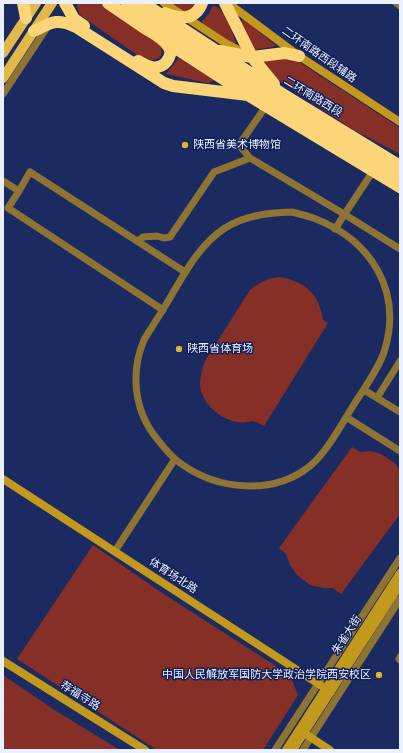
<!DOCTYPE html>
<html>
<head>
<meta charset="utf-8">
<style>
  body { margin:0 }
  #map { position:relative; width:403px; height:753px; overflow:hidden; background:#1b2b62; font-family:Helvetica,sans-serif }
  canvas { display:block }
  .frame { position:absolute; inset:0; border:4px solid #eaf0fe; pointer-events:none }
</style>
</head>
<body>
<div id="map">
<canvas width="403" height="753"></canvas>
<div class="frame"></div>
</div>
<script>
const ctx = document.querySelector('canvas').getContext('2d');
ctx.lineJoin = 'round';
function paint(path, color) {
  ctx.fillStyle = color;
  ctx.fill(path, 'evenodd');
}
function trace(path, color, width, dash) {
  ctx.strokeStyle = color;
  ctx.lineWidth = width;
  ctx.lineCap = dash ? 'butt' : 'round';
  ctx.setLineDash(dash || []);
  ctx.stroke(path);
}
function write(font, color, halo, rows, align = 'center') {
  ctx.font = font + ' Helvetica,"Noto Sans SC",sans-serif';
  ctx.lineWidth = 3;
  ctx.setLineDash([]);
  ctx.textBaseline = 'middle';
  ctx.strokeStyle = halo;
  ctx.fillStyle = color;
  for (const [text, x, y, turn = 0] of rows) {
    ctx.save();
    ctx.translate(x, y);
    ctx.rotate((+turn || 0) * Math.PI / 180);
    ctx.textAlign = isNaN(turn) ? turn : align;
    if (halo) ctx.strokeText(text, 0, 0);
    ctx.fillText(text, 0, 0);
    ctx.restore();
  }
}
paint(new Path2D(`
  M76,3h23l61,41c6,16 -5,17 -17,15l-63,-44z
  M169,3h27l-8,9h-6z
  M213,5c14,5 18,25 23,38l-3,1 -30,-19 -1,-4 7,-7z
  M243,18l33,28 -23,4 -13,-27z
  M179,58l36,22 -7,3 -42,-9z
  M293,58l107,70v26l-48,-25 -75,-50 -18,-20z
  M280,277c25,5 39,16 43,43l5,3 -64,103c-15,-9 -13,-2 -27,-4 -17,-3 -35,-18 -37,-37 0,-8 2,-16 5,-24l45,-71c10,-8 17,-12 30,-13z
  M352,447l8,5 10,-1 11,3 14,9 5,8v43l-59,80 -8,-6h-10l-13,-3 -13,-10 -7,-10 -4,-11 -7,-6z
  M93,545l69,48 128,82 8,20 -35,55h-106l-140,-91z
  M3,675l53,36 64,39h-117z`), '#862f27');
trace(new Path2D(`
  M396,3l4,3
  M3,94l45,-68
  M250,158l-11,-13 27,-39
  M3,181l16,10 -11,17 155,102
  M19,191l11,-19 155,100
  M292,212c8,2 16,4 24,7 55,22 86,71 69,130 -5,18 -22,41 -32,57 -12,19 -26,46 -43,60 -37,30 -93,24 -130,-3 -8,-6 -16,-15 -22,-23 -24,-28 -28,-67 -14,-100 3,-6 8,-12 11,-18 7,-10 13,-21 19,-31 14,-24 28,-48 51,-63 21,-13 43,-15 67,-16z
  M335,229l38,-58
  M138,241l5,-4 14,-1 7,2 6,-1 44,-65 36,-14 94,56 56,35
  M364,390l36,22
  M377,398l23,-37
  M346,417l54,34
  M115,551l60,-92
  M400,657l-1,2 1,1
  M275,750l125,-192
  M303,750l97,-151`), '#8d7432', 7);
trace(new Path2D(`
  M164,3l63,41 16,8
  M228,3l71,53 101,66
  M3,479l328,213
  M3,661l142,89
  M301,731l29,19
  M286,750l114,-177
  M293,750l107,-165`), '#c2991d', 8);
trace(new Path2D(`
  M3,53l33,-50
  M3,78l49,-75`), '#e2b848', 10);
trace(new Path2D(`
  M23,3l3,15
  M65,3l9,16 10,7
  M108,3c13,9 25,17 38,26 8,5 17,9 22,17 6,7 -1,19 -10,21 -6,2 -15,-3 -20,-6
  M127,3c89,60 180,118 273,173
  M143,3l138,90 119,73
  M225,3l27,54 22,27
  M165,13c15,6 30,8 37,-10
  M34,31c18,-9 23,-13 42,-4l88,56 9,3 75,9
  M166,42l79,51
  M220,51l32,6 33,-4 14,3
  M244,90l4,5 152,92`), '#fbd578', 12);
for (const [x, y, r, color] of [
  [185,145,4,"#ddb133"],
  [179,349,4,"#ddb133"],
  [379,675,4,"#ddb133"]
]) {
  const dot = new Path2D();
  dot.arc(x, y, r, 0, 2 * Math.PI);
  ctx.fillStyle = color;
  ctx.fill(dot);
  trace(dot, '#122057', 1.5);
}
write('11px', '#eaf0fe', '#122057', [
  ["二环南路西段辅路",319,55,35],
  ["二环南路西段",313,97,31],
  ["体育场北路",173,576,33],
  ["朱雀大街",347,635,-57],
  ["荐福寺路",80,696,32]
]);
write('11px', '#eaf0fe', '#122057', [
  ["陕西省美术博物馆",193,145],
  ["陕西省体育场",187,349],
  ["中国人民解放军国防大学政治学院西安校区",371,675,"right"]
], 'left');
</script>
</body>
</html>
